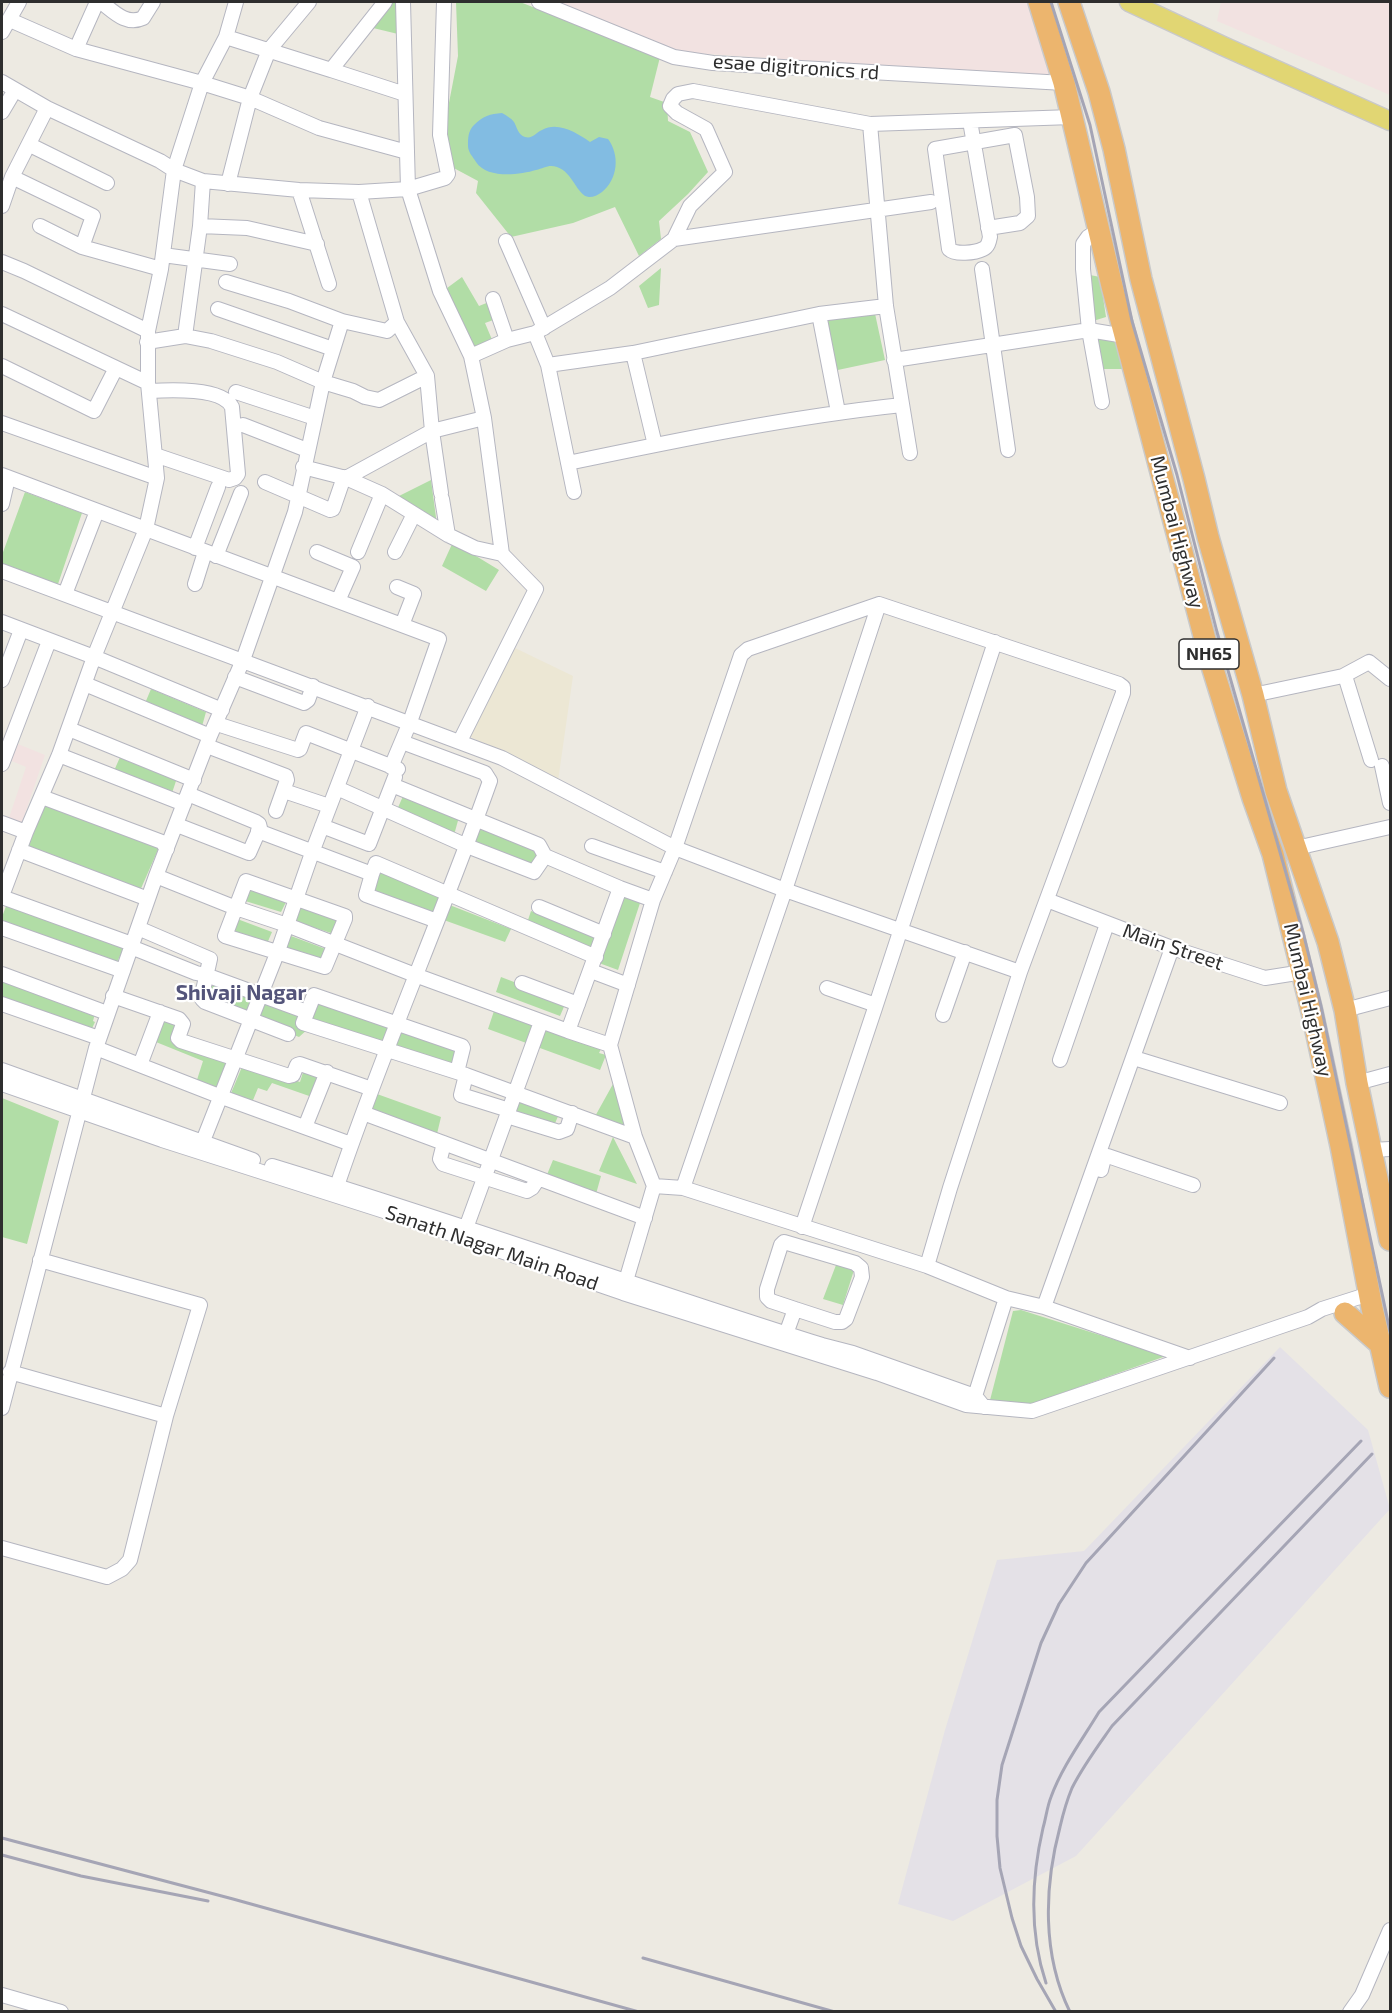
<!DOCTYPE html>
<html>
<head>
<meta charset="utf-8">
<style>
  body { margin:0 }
  #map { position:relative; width:1392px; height:2013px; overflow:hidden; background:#edeae2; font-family:"Exo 2",sans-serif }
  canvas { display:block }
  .frame { position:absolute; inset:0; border:3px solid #2e2e2e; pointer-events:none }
</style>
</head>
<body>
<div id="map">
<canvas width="1392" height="2013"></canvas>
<div class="frame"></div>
</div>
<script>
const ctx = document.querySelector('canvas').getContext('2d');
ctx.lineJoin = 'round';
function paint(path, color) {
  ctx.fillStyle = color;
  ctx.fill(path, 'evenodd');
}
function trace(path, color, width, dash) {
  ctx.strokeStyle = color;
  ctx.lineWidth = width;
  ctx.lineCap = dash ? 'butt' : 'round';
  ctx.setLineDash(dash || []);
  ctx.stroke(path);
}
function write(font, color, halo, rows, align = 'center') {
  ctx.font = font + ' "Exo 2",sans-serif';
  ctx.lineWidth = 4.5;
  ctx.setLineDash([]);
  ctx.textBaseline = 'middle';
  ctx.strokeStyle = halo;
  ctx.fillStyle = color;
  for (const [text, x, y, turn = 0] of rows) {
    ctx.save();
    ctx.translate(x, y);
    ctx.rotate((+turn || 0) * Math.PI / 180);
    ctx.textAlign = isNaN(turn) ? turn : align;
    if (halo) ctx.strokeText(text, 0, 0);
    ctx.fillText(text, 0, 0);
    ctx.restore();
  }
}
paint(new Path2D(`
  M1280,1347l88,83 22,79 -314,347 -123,65 -55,-17 47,-174 52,-170 87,-9z`), '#e4e1e7');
paint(new Path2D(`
  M513,647l60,29 -15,105 -89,-45z`), '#ece7d4');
paint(new Path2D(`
  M558,2h475l20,75 -376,-25z
  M1221,2h169v93l-173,-74z
  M13,742l32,13 -24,70 -12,-7 17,-51 -19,-8z`), '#f2e2e1');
paint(new Path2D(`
  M389,2h8l1,32 -29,-7z
  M456,2h64l140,55 -10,40 17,6 1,18 22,11 18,40 -20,22 -29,27 2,18 -22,17 -24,-49 -42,16 -62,14 -35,-44 2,-12 -28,-15 -7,-32 15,-78z
  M661,268l-2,37 -11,3 -9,-22z
  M1085,274l15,3 6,40 -13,4z
  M462,277l17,29 10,-4 7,17 -11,4 8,19 -18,9 -32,-60z
  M874,309l11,51 -52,11 -9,-51z
  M1096,336l26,3 5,30h-26z
  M431,480l6,45 -40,-28z
  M25,492l57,21 -24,71 -56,-18v-11z
  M453,542l46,28 -13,21 -44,-25z
  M151,689l55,23 -5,18 -58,-22z
  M121,755l56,23 -6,18 -58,-23z
  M404,794l55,23 -5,18 -58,-23z
  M44,800l117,43 -22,50 -117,-43z
  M479,827l59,23 -6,17 -60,-22z
  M380,869l64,27 -10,22 -62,-25z
  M248,883l40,15 -7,14 -39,-12z
  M620,892l21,8 -23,70 -19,-7z
  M9,898l115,50 -9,18 -113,-39v-10z
  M447,904l64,25 -6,13 -64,-23z
  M301,905l39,14 -6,15 -40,-13z
  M531,911l65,25 -6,14 -64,-24z
  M232,917l40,15 -6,14 -40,-12z
  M291,936l40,15 -6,14 -41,-12z
  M2,975l94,35 -3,11 2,1 -9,19 -84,-31z
  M208,977l51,19 -8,21 -46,-17z
  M501,977l65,25 -6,14 -64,-24z
  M262,997l43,16 4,15 -10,9 -45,-18z
  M317,998l76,27 -9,23 -79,-26z
  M494,1011l107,38 -2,4 7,2 -6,15 -112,-41z
  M171,1018l8,14 52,19 -14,39 -21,-7 7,-22 -52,-21 6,-17z
  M402,1028l60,19 -7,23 -62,-23z
  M244,1062l56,20 5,-16 15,2 -8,29 -40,-14 -5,8 -9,-3 -7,17 -22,-7z
  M613,1084l13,46 -33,-10z
  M377,1094l64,23 -5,21 -67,-22z
  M2,1098l57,23 -32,123 -25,-7z
  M519,1099l40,15 -6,14 -40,-12z
  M613,1137l24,47 -38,-13z
  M553,1160l48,16 -5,18 -50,-17z
  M836,1265l18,5 -11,35 -20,-6z
  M1021,1310l145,46 -132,47 -45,1 24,-93z`), '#b1dda6');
paint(new Path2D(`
  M502,113c5,3 9,5 12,9 3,5 4,13 11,15 8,2 10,-4 17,-7 16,-9 35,3 48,12l9,-5 9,2c12,16 10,40 -6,53 -4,3 -8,5 -13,5 -12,-1 -16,-25 -32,-30 -8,-3 -13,1 -21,3 -17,5 -49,9 -60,-8 -3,-5 -8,-10 -8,-16 0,-8 0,-15 6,-21 9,-9 16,-11 28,-12z`), '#82bce2');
const minor = new Path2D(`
  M97,2l-21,47 126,34 48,15 69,30 88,24
  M101,2c12,9 25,24 42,16l10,-16
  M403,2l5,187 32,102 31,65 13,62 18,136
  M539,2l135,55 39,6 351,20
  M10,20l66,29
  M2,32l17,-30
  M226,37l105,33 54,-68
  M331,70l74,24
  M2,82l45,26 113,53 14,9 29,11 96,9 60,2 49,-3 37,-11 3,-4 -8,-39 4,-133
  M2,112l13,-22
  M970,121l20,116c-1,5 -2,10 -7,12 -8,4 -28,6 -34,0l-14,-100 80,-14 12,62 1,19 -8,7 -32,5
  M870,124l16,182 24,147
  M30,145l77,38
  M12,177l81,39 -11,31
  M228,184l22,-86 19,-48 40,-48
  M299,190l30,94
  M359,192l38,130 30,54 5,55 9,62
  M2,206l10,-29 35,-69
  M40,226l42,21 79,22
  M200,226l47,2 70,16
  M1099,230l-11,7 -5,7v25l6,61 13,72
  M674,239l16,-33 35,-34 -19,-43 -29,-16 -7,-7 3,-7 5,-5 15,-3 177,33 202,-7
  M506,241l38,87
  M163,255l67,9
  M2,262l22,9 124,60
  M982,269l26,181
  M226,282l63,19 53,20 45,10 10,-9
  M493,299l14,41
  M218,309l115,40
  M2,314l146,69
  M819,314l19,98
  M535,333l13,32 26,127
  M185,336l15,-110 3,-45
  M147,342l38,-6 26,5 66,21 46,20 30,9 12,6 14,3 48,-24
  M633,353l22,92
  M471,356l36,-16 28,-7 75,-45 64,-49 257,-37
  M894,360l195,-30 36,6
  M548,365l85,-12 186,-39 67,-8
  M2,366l92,45 22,-43
  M149,391c19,-1 73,-4 83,16l6,67 -3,4 -6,2 -74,-25
  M236,392l79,26
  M2,423l155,55
  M243,425l64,25
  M568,463c110,-23 221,-46 334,-58
  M303,467l43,11 36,16 66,41 27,13 27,6 34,35 -76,152
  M2,475l437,164 -29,83 -19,45
  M346,478l86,-47 52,-13
  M265,482l65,28 3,-1 11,-32
  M442,499l6,36
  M2,504l6,-26
  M195,548l23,-61
  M317,552l36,15 -15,34
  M358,552l24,-58
  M395,552l19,-38
  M216,556l25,-63
  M2,571l500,187 173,90 110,42 235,82
  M195,584l10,-32
  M397,587l17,7 -12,31
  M65,594l32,-83
  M2,622l92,35 128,53
  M1343,676l26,-14 21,17
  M235,677l69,26 4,-3 5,-14
  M2,680l19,-50
  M85,684l125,52
  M1253,695l90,-19 3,3 25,81
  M217,724l81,26 2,-1 6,-16 92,36
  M69,729l125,51
  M207,746l79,30 1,4 -11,31
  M59,755l125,49
  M2,764l47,-123
  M1382,766l8,37
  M392,785l147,60 6,11 75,32 33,12
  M337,788l130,58 67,26 11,-16
  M284,791l45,15
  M42,797l120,45 5,7
  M2,823l24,9
  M177,825l72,28 11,-25 -1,-4 -3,-2 -68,-28
  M322,826l47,18 26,-67
  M258,831l114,43 4,-11 220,94
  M592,846l73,26
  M1296,848l94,-21
  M19,850l129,49
  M372,874l-6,21 71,26
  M156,876l80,32 51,17 128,50 153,56 42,14
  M246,881l99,35v3l-20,48 -100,-31z
  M2,896l24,-64 33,-77 35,-98 52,-128 11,-51 -9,-95v-52l13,-62 13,-99 28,-87 24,-46 10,-35
  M2,897l130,47
  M1047,900l125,48 93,30 38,-6
  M539,907l65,27
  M2,928l121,43
  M138,928l72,31 -8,36v4l3,3 83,32
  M131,947l65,26 10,2 101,37
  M591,971l37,14
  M2,974l105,39
  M522,983l56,21
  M827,988l49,17
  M113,996l66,23 4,5 -5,14 3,3 108,35 4,-1 4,-10 3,-1 72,25
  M2,1004l97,34
  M1345,1010l45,-12
  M943,1015l22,-63
  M568,1031l52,-143
  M96,1048l123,48 132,48
  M1134,1058l146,45
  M1060,1060l47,-136
  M140,1065l20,-53
  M2,1070l251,90
  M457,1072l6,-24 -1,-2 -148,-51 -11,28 163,52 169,62
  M466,1075l-5,20 48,15
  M1357,1083l33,-9
  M2,1084l160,56 222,71 239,82 254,80 89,32 66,6 276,-94 14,-8 47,-15
  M363,1113l282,105
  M507,1116l52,16 8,-3 5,-16
  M305,1127l22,-55
  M203,1141l75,-190 35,-101 55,-144
  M444,1143l-4,16 3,5 84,27 5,-3 6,-9
  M1372,1150l18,-1
  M272,1166c184,56 366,121 550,179l31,8 122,43 9,11
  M1099,1169l2,1 3,-12 4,-2 85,29
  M337,1186c46,-137 105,-269 153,-405l-5,-8 -83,-31
  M683,1188l102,-298 94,-286
  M802,1227l73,-219 120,-366
  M466,1228l75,-206
  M927,1266l23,-78 70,-216 103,-279v-6l-4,-3 -240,-80 -131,45 -7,6 -66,193 -22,52 -43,145 25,92 19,49 29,2 244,78 79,32 38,9 146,51
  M623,1291l31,-105
  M1044,1307l128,-359
  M786,1334l9,-25 -24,-8 -4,-4v-8l14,-44 3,-3 71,21 6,5 1,9 -16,42 -4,3h-7l-40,-13
  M10,1372l156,44
  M975,1396l31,-98
  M2,1408l94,-360 60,-172 54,-140 33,-76 52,-148 28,-130 19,-61
  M2,1548l105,29 15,-8 8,-9 36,-144 34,-111 -160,-45
  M2,1995l59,17
  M1350,2012l12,-17 28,-65`);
const major = new Path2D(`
  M1129,2l94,44 167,75`);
const highway = new Path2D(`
  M1039,2l25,81 48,203 100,380 41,132 20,56 39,158 29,134 31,162 18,79
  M1069,2l30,90 15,57 27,130 53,200 14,58 45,158 23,96 52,151 17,68 12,73 33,157
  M1345,1313l35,31`);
trace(minor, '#b5b6c0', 16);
trace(major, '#c9c9c9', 21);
trace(highway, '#c9c9c9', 24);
trace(minor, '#fff', 14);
trace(major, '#e1d673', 18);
trace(highway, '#ecb56e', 21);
trace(new Path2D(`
  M1051,2l39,123 42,196 45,154 40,157 87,304 17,70 69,325
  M2,1838l231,61 406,113
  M2,1855l79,21 127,25
  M643,1958l192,54
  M1046,1983c-17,-51 -15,-103 -3,-155 3,-10 4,-21 8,-31 11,-30 31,-57 48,-85l262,-271
  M1056,2012l-19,-33 -16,-33 -9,-28 -12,-50 -3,-32v-36l5,-35 39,-122 18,-39 27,-41 188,-205
  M1070,2012c-28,-57 -26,-125 -10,-185 3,-13 7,-27 12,-39 11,-22 26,-42 40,-62l260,-272`), '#a5a5b5', 3);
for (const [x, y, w] of [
  [1209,654,60]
]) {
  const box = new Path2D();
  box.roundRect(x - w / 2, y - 15, w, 30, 4.5);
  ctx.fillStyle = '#fff';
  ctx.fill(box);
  trace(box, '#2e2e2e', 1.5);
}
write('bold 18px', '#2e2e2e', null, [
  ["NH65",1209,654]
]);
write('20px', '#2e2e2e', '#fff', [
  ["esae digitronics rd",796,67,4],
  ["Mumbai Highway",1177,532,75],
  ["Main Street",1173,947,19],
  ["Mumbai Highway",1308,1000,77],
  ["Sanath Nagar Main Road",492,1248,19]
]);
write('bold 21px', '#53547a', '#fff', [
  ["Shivaji Nagar",241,993]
]);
</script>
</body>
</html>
